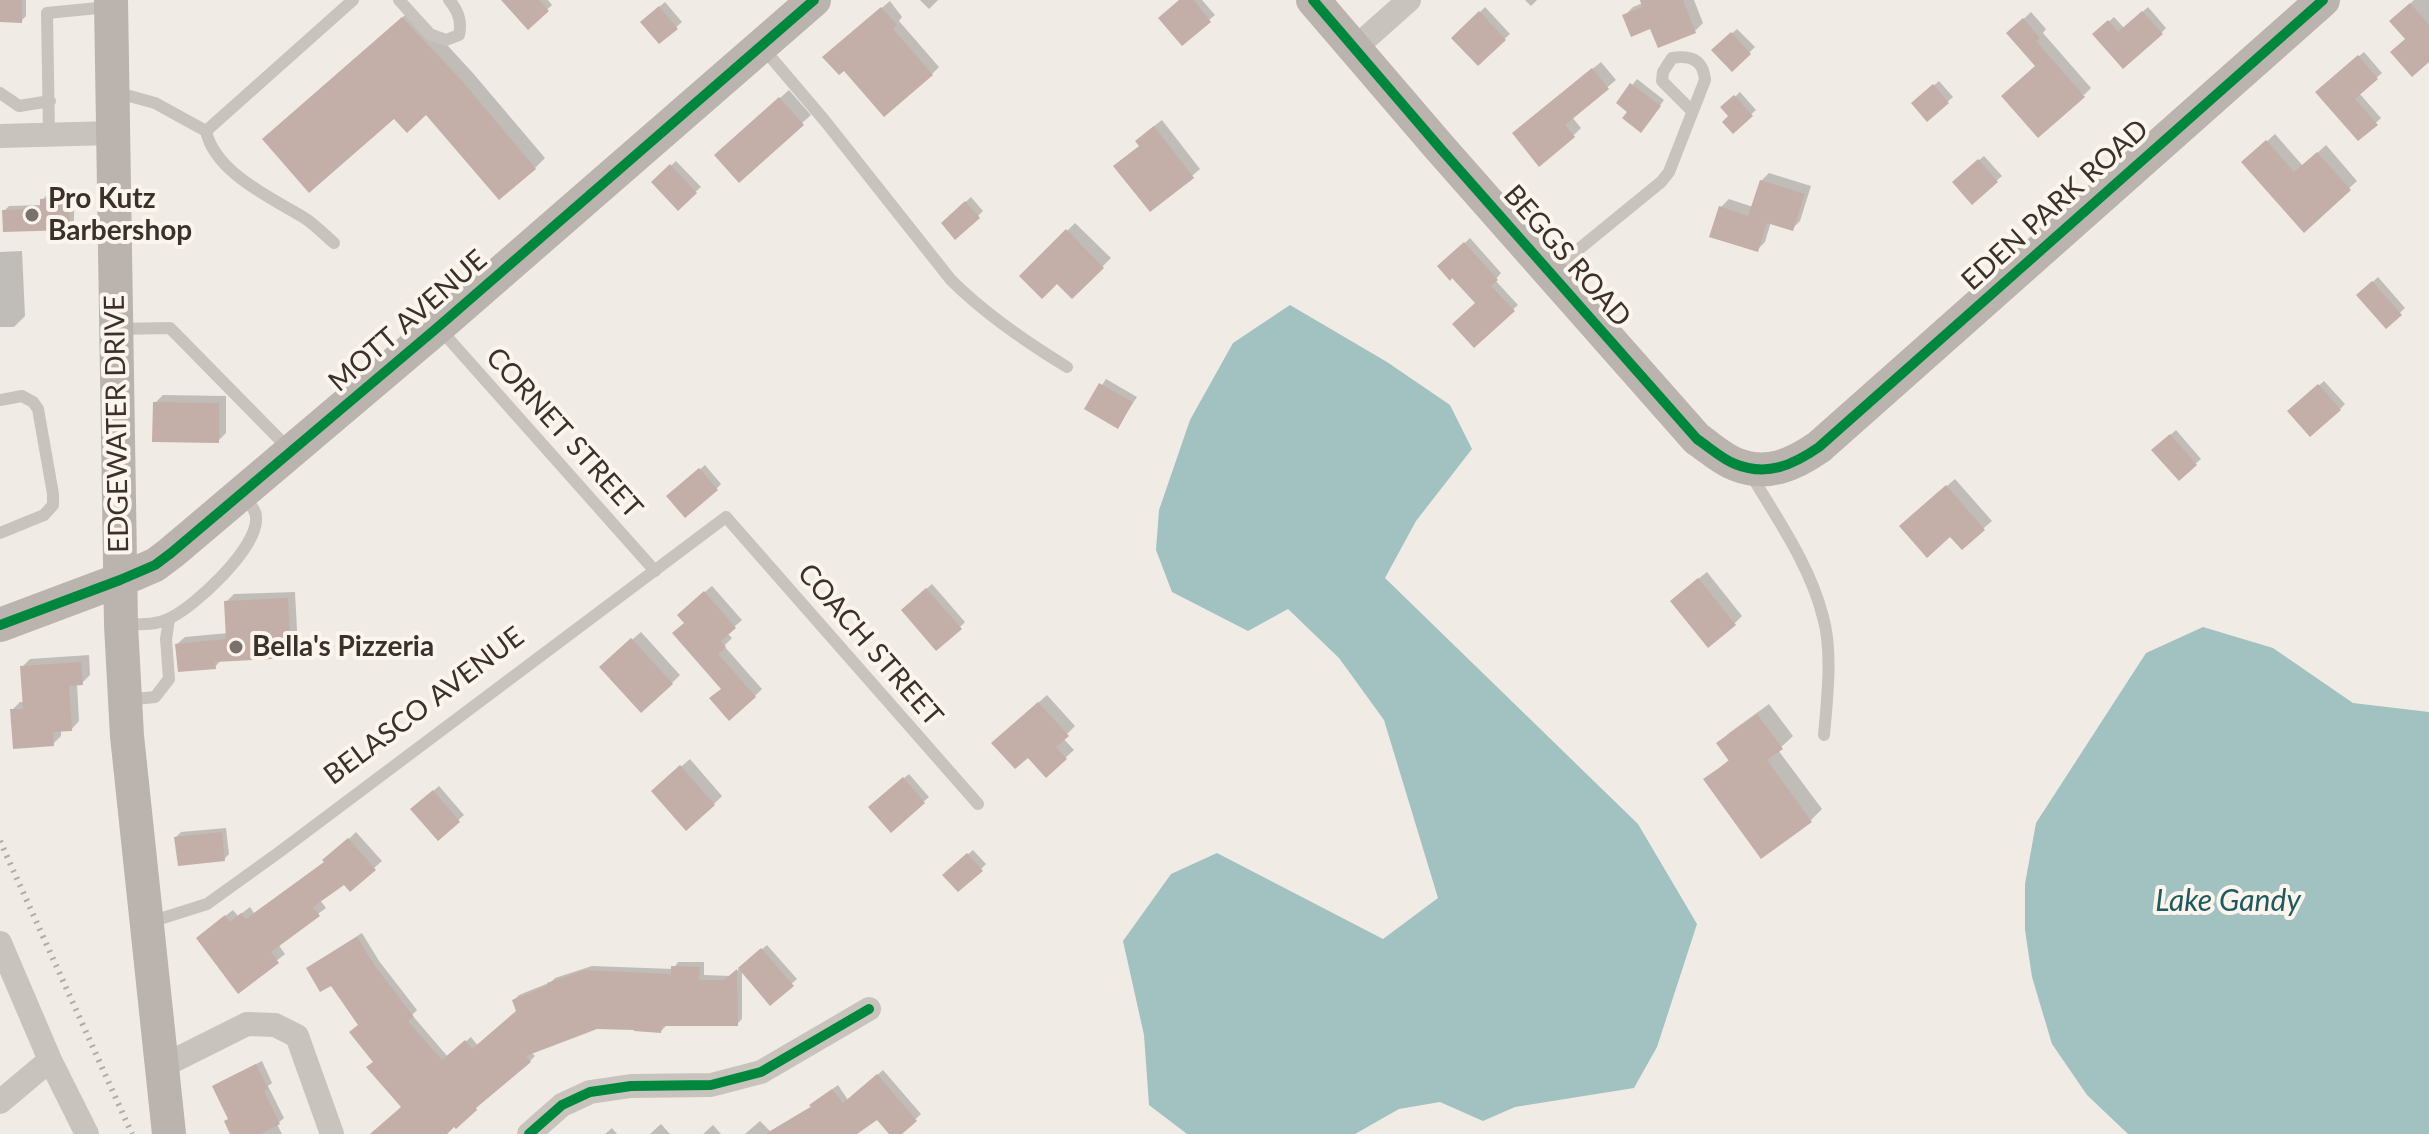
<!DOCTYPE html>
<html>
<head>
<meta charset="utf-8">
<style>
  body { margin:0 }
  canvas { display:block; background:#f0ebe5 }
</style>
</head>
<body>
<canvas width="2429" height="1134"></canvas>
<script>
const ctx = document.querySelector('canvas').getContext('2d');
ctx.lineJoin = 'round';
function paint(path, color) {
  ctx.fillStyle = color;
  ctx.fill(path, 'evenodd');
}
function trace(path, color, width, dash) {
  ctx.strokeStyle = color;
  ctx.lineWidth = width;
  ctx.lineCap = dash ? 'butt' : 'round';
  ctx.setLineDash(dash || []);
  ctx.stroke(path);
}
function write(font, color, halo, rows, align = 'center') {
  ctx.font = font + ' Lato,sans-serif';
  ctx.lineWidth = 8;
  ctx.setLineDash([]);
  ctx.textBaseline = 'middle';
  ctx.strokeStyle = halo;
  ctx.fillStyle = color;
  for (const [text, x, y, turn = 0] of rows) {
    ctx.save();
    ctx.translate(x, y);
    ctx.rotate((+turn || 0) * Math.PI / 180);
    ctx.textAlign = isNaN(turn) ? turn : align;
    if (halo) ctx.strokeText(text, 0, 0);
    ctx.fillText(text, 0, 0);
    ctx.restore();
  }
}
paint(new Path2D(`
  M1290,305l97,57 63,43 22,44 -56,72 -31,57 253,246 59,100 -40,123 -23,41 -119,19 -32,14 -43,-19 -41,7 -44,25h-168l-38,-29 -5,-70 -21,-94 48,-67 46,-21 166,86 55,-41 -54,-178 -45,-62 -51,-49 -40,22 -76,-39 -16,-42 3,-40 31,-90 43,-77z
  M2203,627l70,21 80,55 76,9v422h-301l-41,-39 -35,-51 -20,-67 -7,-47v-46l11,-61 110,-170z`), '#a1c2c1');
paint(new Path2D(`
  M0,0h26v16l-5,5 -21,-1z
  M503,0h45l4,5 -24,22z
  M920,0h18l-9,9z
  M1181,0h21l13,15 -33,28z
  M1525,0h12l-6,6z
  M1642,0h52l9,23 -8,8 -44,-5 -26,-11 8,-8 10,-4z
  M2414,0h15v60l-22,-21 -7,-26z
  M890,1l12,16 -3,4 40,46 -7,7 -100,-24z
  M665,2l17,20 -22,20 -12,-25z
  M1485,7l25,27 -32,29 -24,-25z
  M2148,7l18,21 -5,5 -66,1 19,-17 10,11z
  M413,8l59,64 73,86 -10,10 -108,-56 -152,17z
  M2031,12l15,17 -3,4 48,55 -7,7 -47,-29 -21,-40z
  M1737,29l18,18 -23,22 -18,-19z
  M2364,52l18,21 -23,20 22,25 -22,21 -36,-52z
  M1601,62l15,18 -44,37 9,11 -8,8 -50,-11z
  M1637,79l27,21 -18,25 -28,-22z
  M1939,81l14,16 -25,22 -14,-16z
  M789,90l22,25 -72,65 -14,-33z
  M1740,92l16,18 -23,21 -2,-15 -8,-8z
  M1162,120l38,49 -8,7 -51,-31 4,-12z
  M2275,134l28,32 23,-21 31,36 -53,49 -52,-75z
  M1984,156l18,20 -30,26 -13,-25z
  M676,161l25,26 -23,21 -24,-26z
  M1769,173l42,13 -11,35 -8,8 -21,-7 -6,20 -8,8 -36,-43 8,-8 24,8 8,-26z
  M74,194v29l-5,5 -65,-17 5,-5 33,-1v-5l5,-5z
  M971,197l12,14 -27,26 -13,-14z
  M1075,223l36,35 -39,39 -15,-15 -35,-6z
  M1470,238l31,35 -6,7 23,25 -44,40 4,-42 -26,-27 -12,-9z
  M22,251l3,65 -11,11h-14v-75z
  M2378,277l27,31 -19,18 -27,-31z
  M1106,379l31,18 -19,29 -31,-18z
  M2324,381l21,23 -5,5 -45,-3z
  M163,395l63,1v37l-8,8 -63,-38z
  M2176,430l25,29 -22,19 -25,-28z
  M705,465l16,19 -5,5 -42,3z
  M1955,479l37,42 -30,26 -11,-12 -41,-17z
  M1707,572l35,44 -8,8 -54,-31z
  M932,584l33,38 -5,5 -52,-22z
  M712,586l30,34 -15,13 5,5 -8,8 38,43 -7,7 -32,-8 -37,-66v-14z
  M295,592l3,57 -8,7 -68,3 -7,8 -38,-23 8,-7 43,-4 -2,-31 8,-8z
  M641,632l39,43 -8,8 -62,-24z
  M89,655l1,20 -8,8 -5,1 2,37 -8,9h-10v6l-8,8 -41,-34 8,-8h5l-3,-35 8,-8z
  M1047,695l28,31 -12,12 11,12 -28,25 -18,-20 -26,-20z
  M1769,704l24,32 -15,14 44,59 -11,11 -50,36 -56,-76 25,-21 -12,-15 11,-11z
  M690,759l32,37 -8,8 -52,-21z
  M909,774l20,23 -38,33 -15,-28z
  M439,786l25,29 -26,23 -25,-29z
  M226,828l3,26 -5,5 -48,-22 5,-5z
  M356,832l26,29 -8,7 -30,14 -24,18 6,8 -48,36 7,10 -46,37 -33,-60 27,-21 5,6 12,-9 4,6 72,-52z
  M973,850l13,14 -5,5 -31,1z
  M362,933l17,28 38,49 -5,5 36,42 23,-20 7,9 40,-35 -4,-11 5,-5 32,-13 4,-4 37,-12 81,3 5,-7h26v13l27,1 36,-31 30,34 -27,24 -28,-33v49l-5,5 -71,2 -5,5 -64,-4 -66,25 4,4 -5,5 -85,73h-72l30,-27 -43,-82 -28,-42 -19,-19z
  M262,1061l10,22 -4,3 16,32 -7,6 5,10h-50l-2,-16 -15,-31 5,-5z
  M883,1070l38,44 -22,20h-8l-14,-16 -23,16h-109l15,-13 10,10 42,-25 5,-6 21,-15 10,15z
  M661,1124l9,10h-20z
  M713,1125l8,9h-18z
  M612,1128l5,6h-12z`), '#0003');
paint(new Path2D(`
  M0,0h22v23l-22,-1z
  M501,0h38l10,11 -21,19z
  M1179,0h15l17,22 -29,24 -24,-28z
  M1640,0h43l13,33 -38,15 -8,-19 -19,8 -9,-22 20,-8z
  M2410,3l19,22v37l-17,15 -22,-25 15,-13 -16,-18z
  M659,6l19,23 -19,15 -19,-22z
  M881,7l16,18 -4,4 40,46 -49,42 -40,-46 -5,4 -17,-18z
  M1479,11l27,29 -28,26 -27,-28z
  M2142,11l21,23 -40,35 -31,-35 16,-14 10,12z
  M402,17l61,65 73,87 -37,31 -73,-85 -19,18 -13,-14 -85,74 -47,-54z
  M2023,18l17,20 -4,3 49,56 -47,41 -37,-42 34,-30 -29,-33z
  M1731,32l20,22 -19,18 -21,-22z
  M2358,55l20,24 -23,20 23,26 -20,16 -43,-49z
  M1592,68l17,21 -44,36 10,12 -36,30 -27,-34z
  M1630,83l31,23 -20,27 -19,-15 5,-6 -11,-9z
  M1933,84l16,19 -22,19 -16,-19z
  M1734,95l19,21 -20,18 -11,-12 6,-6 -8,-9z
  M779,97l25,28 -65,58 -25,-28z
  M1154,126l40,52 -44,34 -37,-46 26,-20 -4,-5z
  M2266,140l28,32 23,-20 34,38 -47,43 -63,-71z
  M1978,159l20,23 -26,23 -20,-23z
  M670,164l27,29 -19,18 -27,-29z
  M1760,180l45,14 -12,37 -26,-8 -9,29 -49,-15 10,-31 29,10z
  M69,198l1,32 -67,2 -1,-22 38,-1v-10z
  M965,201l15,17 -25,22 -14,-17z
  M1066,229l38,39 -32,31 -15,-15 -15,15 -23,-23z
  M1464,242l34,38 -7,6 24,25 -41,37 -22,-24 23,-21 -23,-25 -2,3 -13,-15z
  M2372,281l30,34 -16,14 -30,-34z
  M1099,383l34,19 -15,27 -34,-20z
  M2318,384l23,26 -31,27 -23,-26z
  M153,402l66,1v40l-67,-1z
  M2170,434l27,31 -18,16 -28,-31z
  M699,468l19,22 -33,28 -19,-22z
  M1946,485l39,45 -23,20 -12,-13 -23,21 -28,-32z
  M1698,578l38,47 -28,23 -38,-47z
  M926,588l36,41 -26,22 -35,-41z
  M704,591l32,37 -15,13 5,6 -8,7 38,43 -27,24 -20,-23 12,-9 -49,-56 12,-10 -7,-8z
  M288,598l3,60 -76,4 1,7 -38,3 -3,-28 51,-5 -2,-38z
  M631,638l42,46 -32,29 -42,-46z
  M81,662l2,23 -14,1 3,45 -19,1 1,14 -41,3 -3,-40h13l-3,-43z
  M1038,702l31,34 -13,11 11,12 -21,19 -18,-20 -13,11 -24,-26z
  M1757,714l26,35 -16,11 45,62 -51,37 -58,-80 26,-18 -13,-18z
  M680,765l35,40 -29,26 -35,-40z
  M903,777l22,26 -34,30 -23,-26z
  M433,790l27,32 -22,19 -28,-32z
  M222,832l3,29 -47,5 -4,-29z
  M348,838l28,32 -26,22 -6,-7 -31,22 7,9 -49,36 8,11 -41,31 -42,-56 29,-23 5,7 11,-9 5,6 78,-57 -2,-2z
  M967,853l16,18 -25,21 -16,-17z
  M357,937l18,29 39,51 -6,4 34,39 23,-20 7,9 44,-38 -4,-11 36,-15 -1,-2 38,-13 86,4v-8l29,1 -1,13h25l13,-11 1,57h-76l-1,7 -27,-2v-1l-37,-1 -71,27 5,6 -55,46 1,2 -21,19 -2,-2 -7,7h-77l31,-27 -35,-40 7,-5 -24,-30 9,-7 -27,-39 -11,6 -14,-24z
  M761,948l33,38 -24,20 -32,-38z
  M256,1064l12,25 -4,2 16,33 -20,10h-30l-6,-13 4,-2 -16,-33z
  M877,1074l40,47 -15,13h-13l-12,-14 -20,14h-91l45,-27 -2,-2 23,-16 11,14z`), '#c3afa7');
trace(new Path2D(`
  M399,0l31,34 16,6 13,-5c3,-13 -1,-25 -10,-35
  M763,48l62,73 126,159c34,34 75,62 116,87
  M115,92l40,11 51,28 147,-131
  M0,93l19,13 31,-5
  M206,131c9,42 66,67 100,88 10,7 19,16 28,24
  M49,134l-2,-121 61,-6
  M1552,271l109,-89 8,-10 36,-92c-2,-21 -15,-25 -33,-22l-9,14 -1,9 30,30
  M439,328l216,243
  M119,329l51,-1 120,122
  M0,400l22,-4 11,6 5,7 15,85v11l-9,10 -44,18
  M1750,473c27,46 60,92 73,144 10,35 4,83 1,118
  M124,624c15,0 30,2 44,-5 26,-11 91,-72 88,-102 0,-7 -8,-15 -12,-21
  M126,700l29,-3 14,-18 -3,-40 3,-20
  M147,923l60,-19 71,-51 448,-336 252,287`), '#c9c3be', 12);
trace(new Path2D(`
  M1355,48l54,-48
  M0,136l112,-3
  M0,943l50,117 37,74
  M163,1066l84,-42 28,1 22,11 35,98
  M0,1102l50,-42
  M529,1134l33,-29 28,-13 41,-6 80,-1 50,-13 108,-63`), '#c9c3be', 24);
trace(new Path2D(`
  M111,0l10,625 6,111 42,398
  M1313,0l127,148 257,291c12,8 25,20 38,25 32,13 58,1 84,-17l504,-447
  M0,625l120,-45 35,-15 16,-12 267,-226 376,-327`), '#bab3ae', 34);
trace(new Path2D(`
  M0,841l132,293`), '#b1aca8', 6, [2, 6]);
trace(new Path2D(`
  M1313,0l127,148 257,291c12,8 25,20 38,25 32,13 58,1 84,-17l504,-447
  M0,625l120,-45 35,-15 16,-12 267,-226 376,-327
  M529,1134l33,-29 28,-13 41,-6 80,-1 50,-13 108,-63`), '#00873e', 10);
for (const [x, y, r, color] of [
  [32,215,8,"#7a716c"],
  [236,647,8,"#7a716c"]
]) {
  const dot = new Path2D();
  dot.arc(x, y, r, 0, 2 * Math.PI);
  ctx.fillStyle = color;
  ctx.fill(dot);
  trace(dot, '#fbf5ee', 3);
}
write('bold 28px', '#3b302b', '#fbf5ee', [
  ["Pro Kutz",48,199],
  ["Barbershop",48,231],
  ["Bella's Pizzeria",252,647]
], 'left');
write('28px', '#3b302b', '#fbf5ee', [
  ["EDEN PARK ROAD",2055,205,-42],
  ["BEGGS ROAD",1567,256,49],
  ["MOTT AVENUE",408,321,-41],
  ["EDGEWATER DRIVE",117,424,-91],
  ["CORNET STREET",564,433,48],
  ["COACH STREET",870,645,49],
  ["BELASCO AVENUE",424,706,-37]
]);
write('italic 30px', '#1f5a5e', '#fbf5ee', [
  ["Lake Gandy",2228,901]
]);
</script>
</body>
</html>
